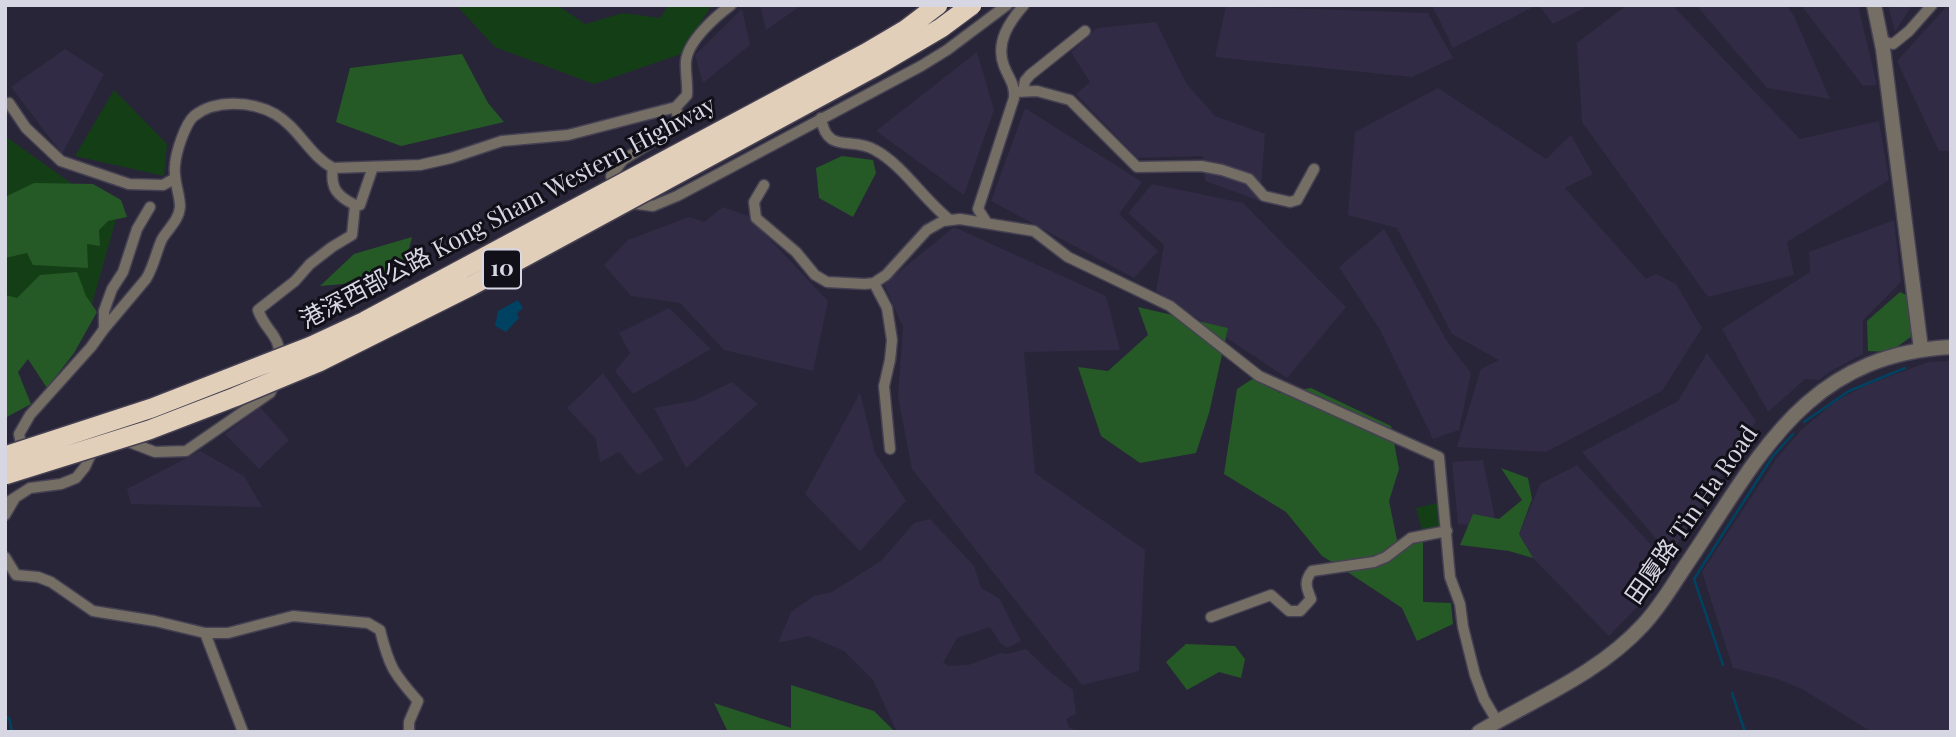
<!DOCTYPE html>
<html>
<head>
<meta charset="utf-8">
<style>
  body { margin:0 }
  #map { position:relative; width:1956px; height:737px; overflow:hidden; background:#292538; font-family:"Playfair Display",serif }
  canvas { display:block }
  .frame { position:absolute; inset:0; border:7px solid #d7d6e3; pointer-events:none }
</style>
</head>
<body>
<div id="map">
<canvas width="1956" height="737"></canvas>
<div class="frame"></div>
</div>
<script>
const ctx = document.querySelector('canvas').getContext('2d');
ctx.lineJoin = 'round';
function paint(path, color) {
  ctx.fillStyle = color;
  ctx.fill(path, 'evenodd');
}
function trace(path, color, width, dash) {
  ctx.strokeStyle = color;
  ctx.lineWidth = width;
  ctx.lineCap = dash ? 'butt' : 'round';
  ctx.setLineDash(dash || []);
  ctx.stroke(path);
}
function write(font, color, halo, rows, align = 'center') {
  ctx.font = font + ' "Playfair Display","Noto Sans SC",serif';
  ctx.lineWidth = 6;
  ctx.setLineDash([]);
  ctx.textBaseline = 'middle';
  ctx.strokeStyle = halo;
  ctx.fillStyle = color;
  for (const [text, x, y, turn = 0] of rows) {
    ctx.save();
    ctx.translate(x, y);
    ctx.rotate((+turn || 0) * Math.PI / 180);
    ctx.textAlign = isNaN(turn) ? turn : align;
    if (halo) ctx.strokeText(text, 0, 0);
    ctx.fillText(text, 0, 0);
    ctx.restore();
  }
}
paint(new Path2D(`
  M760,5h42l-36,25z
  M1432,5h105l-84,43z
  M1539,5h51l-37,19z
  M1627,5h45l128,134 79,-18 10,59 -102,62 7,33 -86,22 -126,-175 -5,-79z
  M1696,5h90l8,11 36,83 -63,-11z
  M1801,5h57l19,80 -14,1z
  M1888,5h24l-17,27z
  M1948,5h3v146h-12l-42,-90z
  M1226,6l202,7 25,45 -41,19 -197,-20z
  M742,9l8,36 -47,38 -8,-28z
  M1156,22l30,61 29,33 50,18 -5,67 -55,-20 -2,-25 -66,2 -61,-64 14,-12 -19,-30 26,-24z
  M65,49l39,25 -42,80 -51,-67z
  M977,52l17,58 -30,85 -88,-64z
  M1438,88l108,71 25,-24 22,39 -28,14 81,91 10,-5 20,10 26,44 -40,63 -116,61 -89,-5 24,-78 18,-9 -47,-26 -55,-106 -49,-13 7,-83z
  M1025,108l117,74 -23,32 39,37 -24,27 -143,-77z
  M1152,184l91,19 103,104 -59,71 -131,-87 8,-46 -36,-32z
  M723,207l25,9 80,85 -15,70 -89,-21 -44,-47 -49,-7 -27,-31 24,-25 61,-23 15,5z
  M1894,220l7,62 -38,38v34l-32,17 -12,9 -14,-1 -37,33 -46,-83 88,-57 -1,-20z
  M954,227l152,69 14,54 -96,2 11,121 110,77 -6,121 -57,14 -170,-216 -14,-72 5,-70 -19,-43z
  M1384,229l64,114 23,30 -12,57 -26,9 -53,-109 -41,-63z
  M669,308l42,41 -78,45 -18,-23 15,-18 -11,-20z
  M1707,353l49,68 -86,134 -88,-103 96,-51z
  M1951,361v371h-79l-70,-43 -24,-10 -45,-11 -31,-96 75,-114 25,-29 33,-27 29,-16 64,-24z
  M603,373l61,86 -26,16 -19,-23 -19,10 -4,-23 -29,-31z
  M732,382l26,22 -72,64 -32,-60 39,-7z
  M860,393l15,60 31,48 -46,50 -55,-57z
  M260,407l29,33 -30,29 -34,-35z
  M200,451l44,25 18,31 -131,-3 -4,-15z
  M1483,460l14,67 -39,-3 -6,-62z
  M1577,465l91,98 -19,32 -40,41 -76,-78 -14,-24 21,-50z
  M930,519l44,47 7,22 18,10 22,43 -14,7 -6,-4 -11,-17 -33,11 -14,25 6,3 19,-1 33,-12 6,1 19,-5 23,22 24,19 3,24 -10,5 3,8 10,5h-182l-24,-52 -29,-29 -35,-15 -31,7 13,-31 23,-16 18,-4 49,-31 33,-38z`), '#312b45');
paint(new Path2D(`
  M456,5h101l28,19 38,-11 37,5 9,-13h43l-31,49 -87,30 -99,-37z
  M114,90l53,54 -3,32 -89,-20z
  M5,136l112,80 -27,95 -85,-5z
  M1437,503l8,28 -21,6 -8,-29z`), '#143f16');
paint(new Path2D(`
  M462,54l26,49 16,19 -103,24 -65,-24 14,-54z
  M842,156l31,4 3,13 -23,44 -34,-19 -3,-30z
  M34,183l59,1 28,16 6,17 -19,4 -9,9 1,16 -13,-2 1,24 -55,-3 -6,-12 -22,5v-61z
  M412,237l-7,27 -27,17 -58,5 34,-32z
  M77,272l9,24 11,16 -23,41 -27,35 -19,-29 -10,13 13,32 -26,14v-123l12,3 23,-23z
  M1900,292l8,4 4,40 -22,16 -22,-1 -1,-30z
  M1138,307l90,21 -19,85 -13,40 -56,10 -39,-27 -23,-69 30,4 40,-36z
  M1254,378l26,15 31,-5 80,38 8,43 -10,32 8,39 -3,7 -21,11 -38,6 -13,-8 -36,-44 -62,-38 13,-85z
  M1501,468l27,10 4,21 -13,35 14,24 -24,-7 -49,-6 13,-31 26,5 23,-19z
  M1423,540v62l28,1 2,21 -36,17 -15,-33 -56,-37 42,-10 25,-19z
  M1186,644l49,2 10,13 -4,19 -22,-6 -32,18 -21,-28z
  M791,685l83,26 21,21h-167l-14,-29 77,25z`), '#255a26');
paint(new Path2D(`
  M518,300l5,8 -6,5 2,5 -13,14 -11,-6 3,-15z`), '#004262');
trace(new Path2D(`
  M1804,422l45,-31 56,-23
  M1723,665l-29,-86 79,-123 20,-22
  M1732,693l13,39
  M5,716l4,2 3,14`), '#004262', 2.5);
const minor = new Path2D(`
  M1882,41l11,3 16,-13 23,-26
  M1023,91l2,-10 5,-6 55,-44
  M1015,92l22,-1 33,9 67,67 64,-1 21,4 27,9 15,17 26,6 7,-2 17,-31
  M9,103l17,25 35,33 68,23 34,1 11,-6
  M821,118c6,37 30,18 54,32 28,15 49,50 75,70
  M764,185l-10,17 2,16 40,34 19,23 12,7 38,2 9,-1 12,-8 41,-45 16,-9 17,-2 74,12 34,26 102,49 89,70 180,81 11,120 10,27 3,23 12,48 9,24 13,22
  M615,191l-4,-15 12,-16 56,-35 -3,-18
  M630,203l23,3 24,-10 244,-130 26,-16 60,-45
  M355,205h5l13,-38
  M987,223l-9,-14 36,-111c1,-14 -5,-19 -10,-32 -9,-23 5,-44 20,-61
  M874,283l13,25 5,32 -2,20 -6,26 6,63
  M104,329l42,-50c8,-13 10,-27 16,-40 6,-10 17,-19 18,-32 0,-14 -7,-27 -5,-42 1,-13 10,-41 19,-49 21,-17 58,-15 81,-2 24,14 34,41 58,54
  M280,363c1,-30 -14,-30 -22,-53l37,-29 15,-17 22,-17 20,-12 3,-30c-18,-9 -25,-17 -22,-37l87,-3 31,-7 51,-17 66,-6 108,-28 11,-12c1,-12 -2,-23 -1,-34 2,-20 29,-44 45,-56
  M124,440l31,12 31,-1 84,-58 6,-12
  M23,454l-4,-20 11,-19 61,-68 13,-18v-18l8,-22 11,-17 14,-43 13,-22
  M5,504l25,-16 31,-4 15,-6 9,-11 9,-20
  M5,515l10,-17
  M5,557l11,18 22,2 13,5 42,29 62,10 50,12h23l65,-17 75,7 12,7c9,36 13,43 38,71l-9,21v10
  M1211,617l60,-22 18,16h11l11,-12c-5,-12 -7,-18 1,-28l62,-9 12,-5 25,-19 36,-7
  M205,633l38,99`);
const tertiary = new Path2D(`
  M1874,5l9,44 38,300
  M1479,732c56,-33 119,-58 164,-107 17,-18 29,-39 43,-60 73,-107 118,-210 265,-218`);
trace(minor, '#454153', 13);
trace(tertiary, '#454153', 17);
trace(minor, '#756e65', 10);
trace(tertiary, '#756e65', 14);
const motorwayBridge = new Path2D(`
  M5,456l147,-48 159,-62 54,-25 501,-268 39,-23 33,-25
  M5,475l144,-45 86,-33 84,-35 152,-76 402,-218 68,-40 31,-23`);
trace(motorwayBridge, '#454153', 22, []);
trace(motorwayBridge, '#e2cfba', 19);
for (const [x, y, w] of [
  [502,269,38]
]) {
  const box = new Path2D();
  box.roundRect(x - w / 2, y - 19.5, w, 39, 5);
  ctx.fillStyle = '#111018';
  ctx.fill(box);
  trace(box, '#d7d6e3', 2);
}
write('bold 23px', '#d7d6e3', null, [
  ["10",502,269]
]);
write('24px', '#d7d6e3', '#111018', [
  ["港深西部公路 Kong Sham Western Highway",508,213,-28],
  ["田廈路 Tin Ha Road",1692,515,-55]
]);
</script>
</body>
</html>
